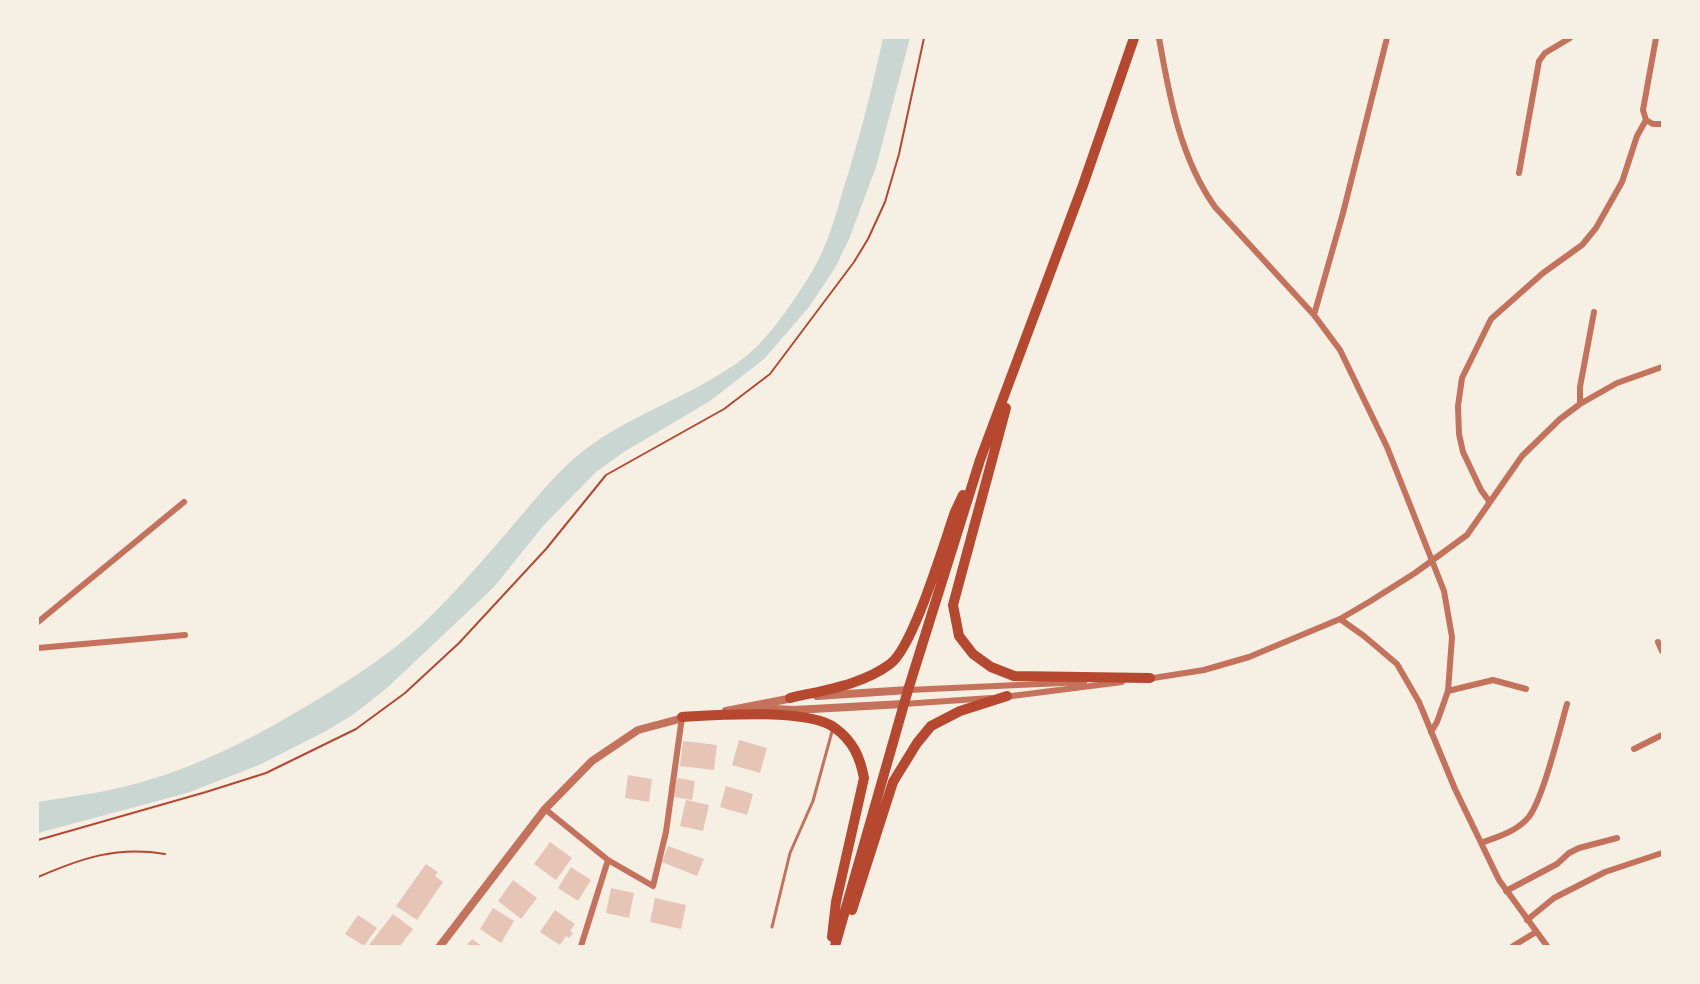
<!DOCTYPE html>
<html>
<head>
<meta charset="utf-8">
<style>
  body { margin:0 }
  #map { position:relative; width:1700px; height:984px; overflow:hidden; background:#f6efe4; font-family:Barlow,sans-serif }
  canvas { display:block }
  .frame { position:absolute; inset:0; border:39px solid #f6efe4; pointer-events:none }
</style>
</head>
<body>
<div id="map">
<canvas width="1700" height="984"></canvas>
<div class="frame"></div>
</div>
<script>
const ctx = document.querySelector('canvas').getContext('2d');
ctx.lineJoin = 'round';
function paint(path, color) {
  ctx.fillStyle = color;
  ctx.fill(path, 'evenodd');
}
function trace(path, color, width, dash) {
  ctx.strokeStyle = color;
  ctx.lineWidth = width;
  ctx.lineCap = dash ? 'butt' : 'round';
  ctx.setLineDash(dash || []);
  ctx.stroke(path);
}
paint(new Path2D(`
  M883,38h27l-34,129 -27,72 -14,29 -26,39 -45,52 -54,42 -86,51 -28,20 -53,54 -49,61 -106,100 -34,27 -28,17 -67,34 -72,28 -149,40v-31c35,-6 72,-10 107,-21 63,-18 119,-49 175,-83 39,-24 79,-50 112,-83 27,-27 52,-56 77,-85 27,-31 51,-64 85,-87 45,-31 98,-48 143,-80 29,-20 51,-54 70,-83 18,-28 27,-58 36,-90 16,-50 29,-101 40,-152z`), '#c9d6d2');
paint(new Path2D(`
  M739,740l28,8 -7,25 -28,-8z
  M683,741l34,4 -3,25 -34,-4z
  M628,775l24,4 -3,23 -24,-4z
  M677,778l18,3 -3,19 -18,-3z
  M726,786l27,8 -6,21 -27,-8z
  M686,800l23,5 -6,26 -23,-5z
  M550,842l22,16 -16,22 -22,-16z
  M668,846l36,13 -7,17 -35,-14z
  M426,864l12,8 -3,4 8,6 -26,38 -21,-14z
  M571,867l20,13 -13,21 -20,-13z
  M513,880l24,18 -16,21 -23,-18z
  M611,888l23,5 -5,25 -23,-5z
  M655,898l31,7 -5,24 -31,-7z
  M493,908l21,13 -13,22 -21,-14z
  M555,910l20,14 -5,7 3,2 -4,5 -3,-2 -6,9 -20,-13z
  M393,914l20,15 -13,17h-29l-2,-1z
  M358,915l19,13 -13,18 -19,-12z
  M472,939l10,7h-16z`), '#e6c5b7');
trace(new Path2D(`
  M38,840l168,-48 60,-19 90,-44 49,-36 54,-50 87,-94 60,-74 118,-66 46,-35 84,-112 14,-23 17,-37 14,-48 25,-116
  M38,877c44,-19 78,-31 127,-23`), '#b5482f', 2);
trace(new Path2D(`
  M772,927l18,-74 23,-52 20,-73`), '#c5725c', 3);
trace(new Path2D(`
  M1159,38c10,57 21,120 56,169l99,108 26,35 47,97 57,144 8,46 -4,54 -11,31 -6,10
  M1656,38l-13,72 3,10 7,4h9
  M1519,173l20,-112 6,-8 25,-15
  M1314,315l29,-102 44,-175
  M1580,404v-17l14,-75
  M1489,501l-8,-11 -18,-38 -4,-18 -1,-28 4,-28 29,-59 52,-46 39,-28 14,-17 26,-46 15,-46 9,-16
  M1340,619l24,17 33,28 22,38 36,87 44,91 48,66
  M38,622l146,-120
  M1658,642l4,9
  M38,648l147,-13
  M1147,679l57,-9 45,-13 91,-38 29,-17 46,-29 52,-38 55,-79 38,-37 20,-15 37,-21 45,-16
  M908,690l176,-8
  M1448,691l45,-11 33,9
  M1004,697l118,-15
  M903,704l88,-6
  M1634,749l28,-14
  M545,809l63,51 -27,86
  M1481,843c16,-6 34,-11 46,-24 15,-15 33,-91 40,-115
  M608,860l45,26 13,-54 16,-115
  M1506,891l51,-27 12,-11 10,-5 38,-10
  M1527,920l27,-22 51,-26 57,-19
  M1513,946l23,-14`), '#c5725c', 6);
trace(new Path2D(`
  M817,696l91,-6
  M758,708l36,2 109,-6
  M726,711l67,-13
  M440,946l105,-137 47,-48 46,-31 49,-13`), '#c5725c', 8);
trace(new Path2D(`
  M1006,408l-53,197 6,31 14,18 18,13 23,9 136,2
  M790,698c34,-8 72,-13 100,-34 23,-16 54,-121 65,-152l8,-17
  M682,717c34,-2 126,-9 153,11 18,13 25,29 29,50l-28,124 -4,35
  M852,910l41,-128 24,-39 14,-17 29,-15 47,-15
  M835,946l73,-256 72,-230 103,-275 51,-147`), '#b5482f', 10);
</script>
</body>
</html>
